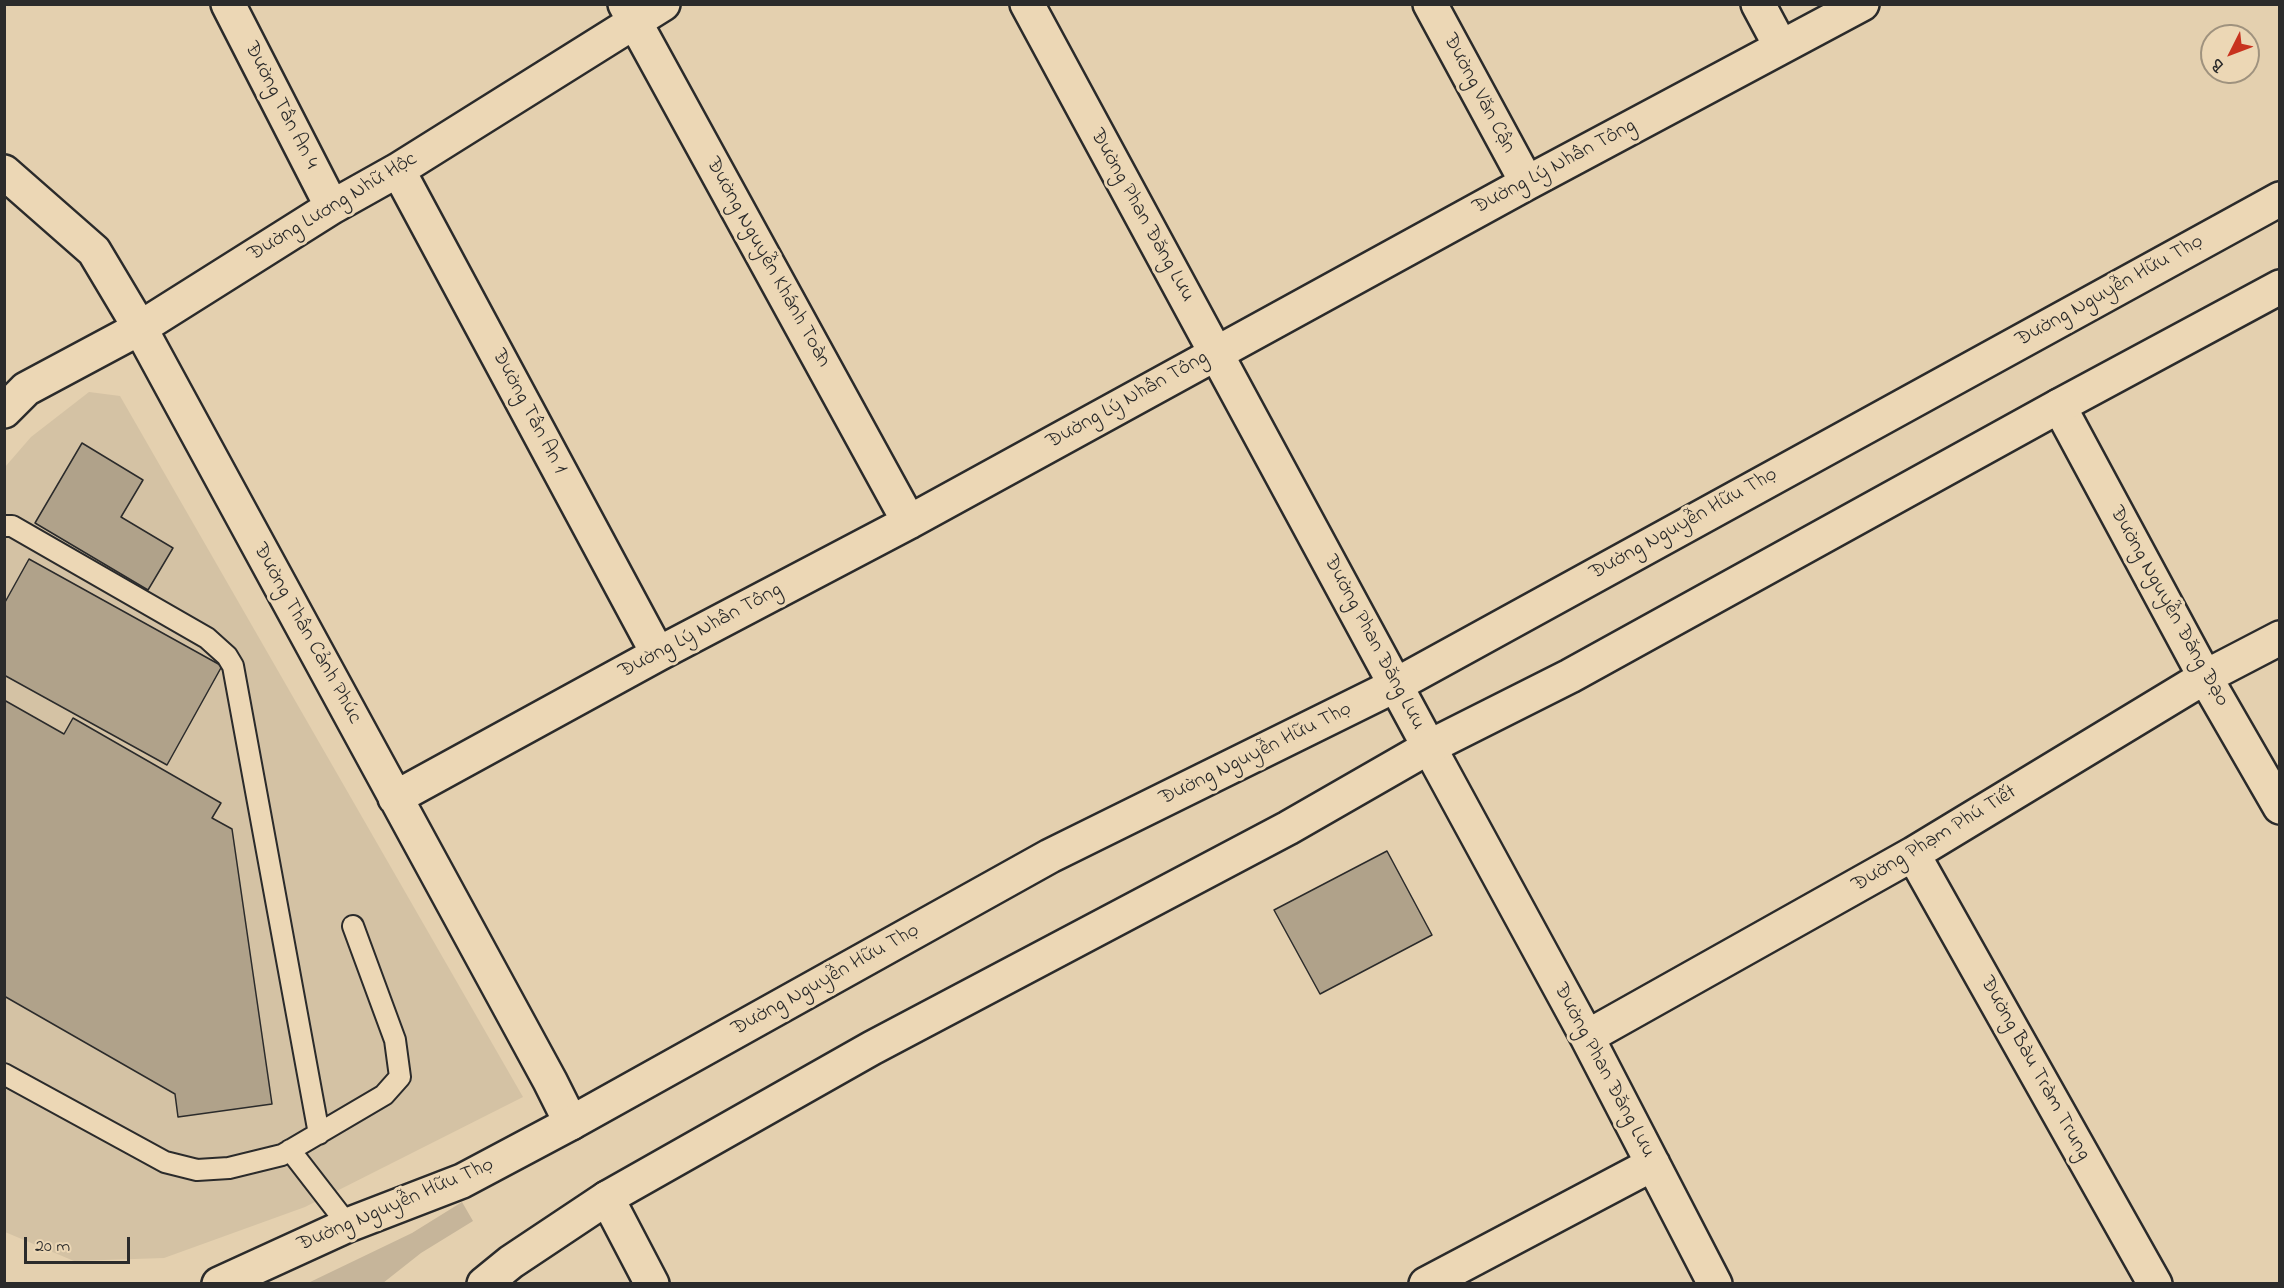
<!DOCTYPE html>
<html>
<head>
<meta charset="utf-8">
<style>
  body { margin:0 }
  #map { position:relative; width:2284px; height:1288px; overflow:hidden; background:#e4d0af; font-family:"Indie Flower",sans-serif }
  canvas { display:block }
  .frame { position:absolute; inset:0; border:6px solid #2b2b2b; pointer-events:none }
  .north { position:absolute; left:2200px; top:24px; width:60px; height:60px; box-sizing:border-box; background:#ecd7b5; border:2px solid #9f927e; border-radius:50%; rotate:228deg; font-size:16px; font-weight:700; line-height:24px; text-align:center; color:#2b2b2b }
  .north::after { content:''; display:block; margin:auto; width:21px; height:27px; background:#c8321e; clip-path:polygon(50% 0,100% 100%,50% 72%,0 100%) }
  .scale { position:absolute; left:24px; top:1237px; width:106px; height:27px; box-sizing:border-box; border:3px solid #2b2b2b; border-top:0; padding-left:8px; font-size:18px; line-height:21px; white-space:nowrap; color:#2b2b2b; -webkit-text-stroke:4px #ecd7b5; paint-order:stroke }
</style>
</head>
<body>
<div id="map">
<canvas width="2284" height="1288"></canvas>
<div class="frame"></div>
<div class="north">B</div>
<div class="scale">20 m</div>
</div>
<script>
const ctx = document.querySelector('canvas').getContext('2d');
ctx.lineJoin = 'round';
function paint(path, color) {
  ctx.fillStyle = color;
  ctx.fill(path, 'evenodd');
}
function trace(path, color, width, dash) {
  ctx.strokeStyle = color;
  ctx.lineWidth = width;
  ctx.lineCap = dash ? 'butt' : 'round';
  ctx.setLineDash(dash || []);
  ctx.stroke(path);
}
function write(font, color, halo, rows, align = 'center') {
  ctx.font = font + ' "Indie Flower",sans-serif';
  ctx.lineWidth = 6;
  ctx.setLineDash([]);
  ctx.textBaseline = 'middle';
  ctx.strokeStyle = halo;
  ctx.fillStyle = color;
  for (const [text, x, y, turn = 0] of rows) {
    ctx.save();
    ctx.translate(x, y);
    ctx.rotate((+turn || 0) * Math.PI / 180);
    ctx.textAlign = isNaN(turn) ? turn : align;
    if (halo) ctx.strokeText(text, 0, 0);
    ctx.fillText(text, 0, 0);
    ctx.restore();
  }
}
paint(new Path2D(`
  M89,392l31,4 403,701 -218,110 -141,51 -90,3 -69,-29v-765l26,-30z`), '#d4c2a4');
paint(new Path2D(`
  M462,1202l11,19 -52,32 -38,30h-75l104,-50z`), '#c6b59a');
const building = new Path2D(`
  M82,443l61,37 -22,37 52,31 -25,42 -113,-67z
  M29,559l193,107 -55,99 -163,-90v-71z
  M4,700l60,34 9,-16 148,85 -9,15 20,11 40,275 -94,13 -3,-23 -171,-98z
  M1387,851l45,84 -112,59 -46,-84z`);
paint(building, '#b0a28a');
trace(building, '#2b2b2b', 1.5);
const service = new Path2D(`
  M4,526h8l195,112 20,18 6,10 86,468
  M4,1074l161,88 32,8 32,-2 53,-13 102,-60 16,-18 -5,-37 -42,-114
  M290,1150l58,75`);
const minor = new Path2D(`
  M228,4l104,203
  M625,4l284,518
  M1430,4l97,179
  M1758,4l23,43
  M398,170l260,484
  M4,172l90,79 46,77 410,753 21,42
  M2059,406l146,271 75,130
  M4,411l22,-22 114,-61 192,-121 66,-37 265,-166
  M1429,747l158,290 128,247
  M395,798l263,-144 251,-132 618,-339 335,-179
  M1913,854l242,430
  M1587,1037l326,-183 292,-177 75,-39
  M607,1198l45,86
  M1426,1284l227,-120`);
const tertiary = new Path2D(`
  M1027,4l402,743`);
const primary = new Path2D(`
  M219,1284l129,-59 114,-44 109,-58 479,-267 344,-170 886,-487
  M484,1284l27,-22 96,-64 265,-150 416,-220 141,-81 141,-71 489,-270 221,-119`);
trace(service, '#2b2b2b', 24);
trace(minor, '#2b2b2b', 38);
trace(tertiary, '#2b2b2b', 38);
trace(primary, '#2b2b2b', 38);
trace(service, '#ecd7b5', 20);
trace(minor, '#ecd7b5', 33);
trace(tertiary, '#ecd7b5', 33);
trace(primary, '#ecd7b5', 33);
write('21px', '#2b2b2b', '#ecd7b5', [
  ["Đường Văn Cận",1478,94,62],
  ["Đường Tân An 4",280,106,63],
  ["Đường Lý Nhân Tông",1555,168,-28],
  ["Đường Lương Nhữ Hộc",333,208,-31],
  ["Đường Phan Đăng Lưu",1141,216,61],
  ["Đường Nguyễn Khánh Toàn",767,263,61],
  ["Đường Nguyễn Hữu Thọ",2110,292,-29],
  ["Đường Lý Nhân Tông",1128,401,-29],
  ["Đường Tân An 1",528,412,62],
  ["Đường Nguyễn Hữu Thọ",1684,525,-29],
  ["Đường Nguyễn Đăng Đạo",2168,607,61],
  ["Đường Lý Nhân Tông",701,632,-28],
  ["Đường Thân Cảnh Phúc",306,634,61],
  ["Đường Phan Đăng Lưu",1373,643,62],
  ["Đường Nguyễn Hữu Thọ",1256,755,-26],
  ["Đường Phạm Phú Tiết",1935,840,-31],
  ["Đường Nguyễn Hữu Thọ",826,981,-29],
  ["Đường Bàu Tràm Trung",2034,1069,61],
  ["Đường Phan Đăng Lưu",1603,1071,62],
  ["Đường Nguyễn Hữu Thọ",396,1206,-23]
]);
</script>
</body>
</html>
